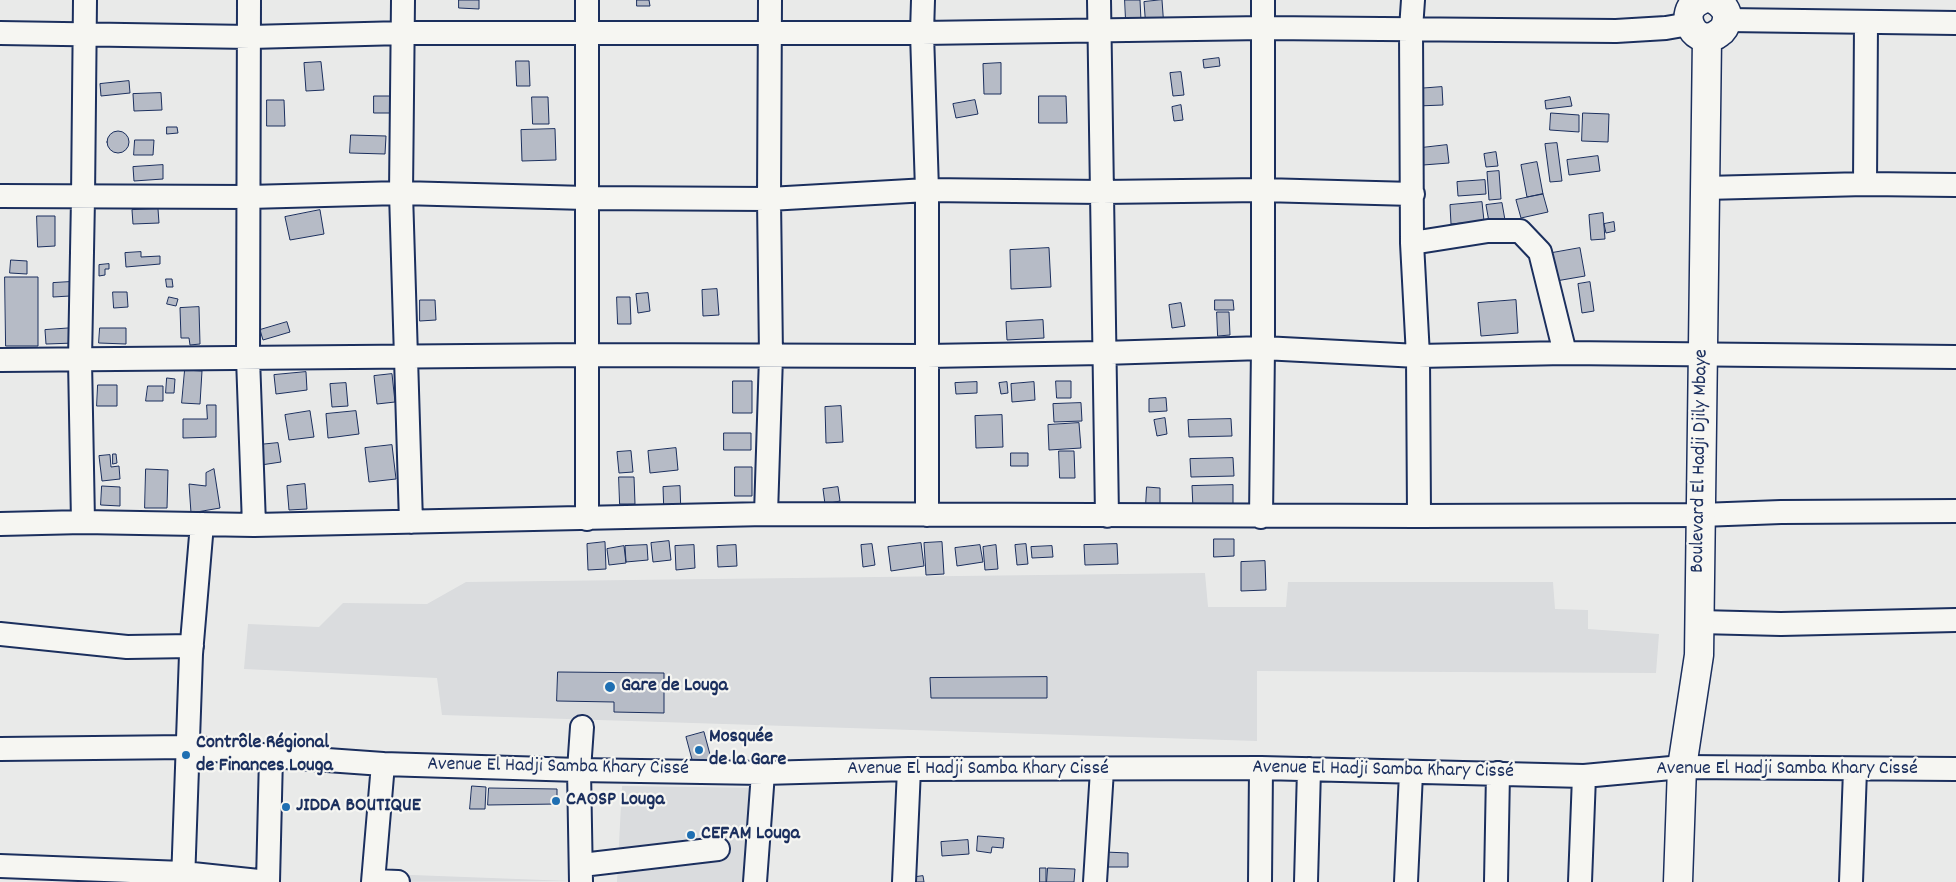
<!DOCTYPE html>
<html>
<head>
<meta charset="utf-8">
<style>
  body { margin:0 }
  canvas { display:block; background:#e9eae9 }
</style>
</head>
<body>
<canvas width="1956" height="882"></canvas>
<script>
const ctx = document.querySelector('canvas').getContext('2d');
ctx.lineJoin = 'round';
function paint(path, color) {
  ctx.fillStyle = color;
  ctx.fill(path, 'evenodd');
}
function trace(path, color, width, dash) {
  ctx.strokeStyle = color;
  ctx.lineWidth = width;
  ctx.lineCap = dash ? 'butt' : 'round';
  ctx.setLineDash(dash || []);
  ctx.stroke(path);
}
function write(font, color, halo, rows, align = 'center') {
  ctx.font = font + ' Dekko,sans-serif';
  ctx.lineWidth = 4.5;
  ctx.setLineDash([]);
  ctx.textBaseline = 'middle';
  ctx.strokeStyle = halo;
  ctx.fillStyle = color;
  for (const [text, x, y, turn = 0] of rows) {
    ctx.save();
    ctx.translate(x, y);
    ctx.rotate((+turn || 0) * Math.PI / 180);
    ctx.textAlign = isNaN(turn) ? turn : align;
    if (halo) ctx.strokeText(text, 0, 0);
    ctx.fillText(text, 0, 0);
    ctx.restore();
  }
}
paint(new Path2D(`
  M1205,573l3,34h78l2,-25h265l2,27 33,1v19l71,5 -3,39 -399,-2v70l-815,-26 -5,-37 -193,-9 4,-45 71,3 24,-24 84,1 39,-22z
  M622,786l142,2 -3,94h-144z
  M360,873l210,8 -210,1z`), '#dadcde');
const building = new Path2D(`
  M459,0h20v9l-20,-1z
  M637,0h12l1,6h-13z
  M1125,0h15l1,21h-15z
  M1162,0l2,28 -18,1 -2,-27z
  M1219,58l1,8 -16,2 -1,-8z
  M516,61h13l1,25h-13z
  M321,62l3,28 -18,1 -2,-28z
  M1001,63v31h-17l-1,-30z
  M1181,72l3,23 -11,1 -3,-23z
  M129,81l1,12 -29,3 -1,-12z
  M1442,87l1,18 -26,1 -1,-17z
  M161,93l1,17 -28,1 -1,-17z
  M374,96h16v17h-16z
  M1039,96h27l1,27h-28z
  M532,97h16l1,27h-16z
  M1570,97l2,9 -26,3 -1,-8z
  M267,100h17l1,26h-18z
  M975,100l3,14 -22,4 -3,-14z
  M1181,105l2,15 -9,1 -2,-14z
  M1551,113l28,2v17l-29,-2z
  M1583,113l26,1 -1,28 -26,-1z
  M167,127h10l1,6 -11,1z
  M555,129l1,31 -34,1 -1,-31z
  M107 142a11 11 0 1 1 22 0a11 11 0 1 1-22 0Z
  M351,135l35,1 -1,18 -35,-1z
  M135,140h19l-1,15h-19z
  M1557,143l5,38 -12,1 -5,-38z
  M1447,145l2,18 -26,2 -2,-17z
  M1496,152l2,14 -12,1 -2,-13z
  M1598,156l2,15 -31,4 -2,-15z
  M1537,162l6,32 -16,3 -6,-32z
  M163,165v14l-29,2 -1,-14z
  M1499,171l2,28 -12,1 -2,-28z
  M1485,180l1,14 -28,2 -1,-14z
  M1543,194l5,18 -27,6 -5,-18z
  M1482,202l2,19 -33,3 -1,-19z
  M1502,203l3,17 -16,2 -3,-17z
  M158,209l1,14 -26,1 -1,-14z
  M320,210l4,24 -34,6 -5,-23z
  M1603,213l2,26 -14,1 -2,-25z
  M37,216h18v30l-17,1z
  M1614,222l1,9 -9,2 -2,-9z
  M1049,248l2,39 -40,2 -1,-39z
  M1580,248l5,28 -29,5 -4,-28z
  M141,252v5l19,-1v8l-34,3 -1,-14z
  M11,260l16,1v13l-17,-1z
  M109,264v5h-4v6l-6,1v-11z
  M5,277h33v69h-32z
  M166,279h6l1,8h-6z
  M70,282v14l-17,1v-14z
  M1590,282l4,29 -12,2 -4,-29z
  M717,289l2,26 -16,1 -1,-26z
  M113,292h14l1,15 -14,1z
  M648,293l2,18 -12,2 -2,-19z
  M169,297l9,2 -2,7 -9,-2z
  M617,297h13l1,27h-13z
  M420,300h15l1,20 -16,1z
  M1215,300h18l1,10h-19z
  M1516,300l2,33 -37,3 -3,-33z
  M1181,303l4,23 -13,2 -3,-23z
  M199,307l1,37 -10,1 -1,-7h-8l-1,-30z
  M1217,312h12l1,23 -12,1z
  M1043,320l1,18 -37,2 -1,-18z
  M287,322l3,10 -27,8 -3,-10z
  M74,328l1,15 -29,1 -1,-14z
  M100,328h26v16l-27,-1z
  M185,370l17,1 -2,33 -18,-1z
  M306,372l1,18 -31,4 -2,-19z
  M392,374l3,28 -18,2 -3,-28z
  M167,378l8,1 -1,14h-8z
  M733,381h19v32h-19z
  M1056,381h15v17h-14z
  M977,382v11l-21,1 -1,-11z
  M1007,382l1,11 -7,1 -2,-11z
  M1034,382l1,18 -23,2 -1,-18z
  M346,383l2,23 -16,1 -2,-23z
  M98,385h19v21h-20z
  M148,386h15v15h-17z
  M1166,398l1,13 -18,1v-13z
  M1081,403l1,18 -28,1 -1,-18z
  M207,405h9v32l-33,1v-19h24z
  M841,406l2,36 -17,1 -1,-36z
  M310,411l4,26 -25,3 -4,-25z
  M356,411l3,23 -31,4 -2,-24z
  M1002,415l1,32 -27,1 -1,-32z
  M1165,418l2,16 -10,2 -3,-16z
  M1231,419l1,17 -43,1 -1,-17z
  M1079,423l2,25 -32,2 -1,-25z
  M724,433h27v17h-27z
  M278,443l3,19 -20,3 -3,-20z
  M392,445l4,34 -27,3 -4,-34z
  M676,448l2,22 -28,3 -2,-22z
  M631,451l2,21 -14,1 -2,-21z
  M1059,451h15l1,27h-15z
  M1011,453h17v13h-17z
  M113,454h3l1,9 -4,1z
  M110,455l1,12 8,-1 1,13 -18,2 -3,-25z
  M1233,458l1,18 -43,1 -1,-18z
  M735,467h17v29h-17z
  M146,469l22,1 -1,38h-22z
  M214,469l6,39 -29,5 -2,-29 17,2v-13z
  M619,477h15l1,27h-15z
  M305,484l2,25 -18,1 -2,-24z
  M1233,485v21l-40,2 -1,-22z
  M102,486l18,1v19l-19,-1z
  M680,486l1,29h-17l-1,-28z
  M838,487l2,14 -15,3 -2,-15z
  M1147,487l13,1v19l-14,-1z
  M1214,539h20v17l-20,1z
  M669,541l2,19 -18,2 -2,-19z
  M605,542l1,27 -18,1 -1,-26z
  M942,542l2,32 -18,1 -2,-32z
  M921,543l3,23 -33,5 -3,-24z
  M872,544l3,21 -12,2 -2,-22z
  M1026,544l2,20 -11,1 -2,-20z
  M1117,544l1,20 -33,1 -1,-20z
  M647,545l1,15 -22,2 -1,-16z
  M694,545l1,23 -19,2 -1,-24z
  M736,545l1,21 -19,1 -1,-21z
  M980,545l3,17 -26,4 -2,-18z
  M996,545l2,24 -13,1 -2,-23z
  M624,546l2,17 -17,2 -2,-16z
  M1052,546l1,11 -21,1 -1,-11z
  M1265,561l1,29 -25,1v-29z
  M558,672l106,1v40l-50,-1v-10l-57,-1z
  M1047,677v21h-116l-1,-20z
  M704,732l8,30 -18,5 -8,-30z
  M472,786l14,1 -1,22h-15z
  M489,788l68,1v15l-69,1z
  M978,836l26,2 -1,10 -11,-1 -1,6 -14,-2z
  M968,840l1,14 -27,2 -1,-14z
  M1105,852l23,1v14h-23z
  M1040,868h6v14h-6z
  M1048,868l27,1 -1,13h-27z
  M923,876l1,6h-14l-1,-4z`);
paint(building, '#b6bbc6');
trace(building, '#1b2f5e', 1);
const minor = new Path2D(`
  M249,0l-1,358 6,167
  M403,0l-2,193 10,329
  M587,0v519
  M923,0l-1,33 5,157v325
  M1099,0l8,516
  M1413,0l-2,29 1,214 6,113 1,160
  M1727,20l229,3
  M0,33l250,4 153,-4h519l342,-5 352,3 50,-3 23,-4
  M1865,184l1,-162
  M1705,188l160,-4 91,1
  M0,196l248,1 153,-4 185,5 183,1 158,-9 175,2 160,-2 151,4
  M1412,243l76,-12h32l20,21 25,101
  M0,360l587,-5 340,1 176,-3 160,-5 155,8 147,-3 391,4
  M766,514l5,-158 -2,-157 1,-199
  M1261,517l2,-169v-348
  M83,522l-3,-162 3,-162 2,-198
  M0,524l83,-2 171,3 512,-11 653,2 282,-1 80,-3 175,-1
  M1699,622l82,2 175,-4
  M0,634l127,13 65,-1
  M0,749l188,-2 83,9 112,8 196,6 184,3 146,-4 352,-1 323,8 98,-9 274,2
  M582,865l136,-16
  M0,866l183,7 85,9 3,-126
  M374,881l24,1
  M183,882l8,-228 11,-130
  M373,882l10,-118
  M581,882l-2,-112 3,-43
  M755,882l8,-109
  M904,882l5,-113
  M1095,882l7,-112
  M1260,882l1,-114
  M1306,882l3,-113
  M1406,882l5,-109
  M1496,882l2,-109
  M1580,882l4,-106
  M1851,882l4,-112`);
const major = new Path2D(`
  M1701,0c-27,11 -5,51 18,33 5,-3 7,-8 8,-14 1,-8 -5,-15 -12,-19
  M1678,882l4,-115 17,-112 8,-617`);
trace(minor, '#1b2f5e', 26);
trace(major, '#1b2f5e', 31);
trace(minor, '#f6f6f2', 22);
trace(major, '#f6f6f2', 28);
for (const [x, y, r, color] of [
  [610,687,6,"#1f6fb2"],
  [699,750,5,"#1f6fb2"],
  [186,755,5,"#1f6fb2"],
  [556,801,5,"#1f6fb2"],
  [286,807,5,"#1f6fb2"],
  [691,835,5,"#1f6fb2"]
]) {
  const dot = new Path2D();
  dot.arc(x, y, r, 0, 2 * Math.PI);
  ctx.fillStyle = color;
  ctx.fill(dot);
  trace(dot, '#f6f6f2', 2);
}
write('20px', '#1b2f5e', '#f6f6f2', [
  ["Boulevard El Hadji Djily Mbaye",1701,461,-89],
  ["Avenue El Hadji Samba Khary Cissé",558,768,1],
  ["Avenue El Hadji Samba Khary Cissé",978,770],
  ["Avenue El Hadji Samba Khary Cissé",1787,770],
  ["Avenue El Hadji Samba Khary Cissé",1383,771,1]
]);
write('bold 20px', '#1b2f5e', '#f6f6f2', [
  ["Gare de Louga",621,687],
  ["Mosquée",709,738],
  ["de la Gare",709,761],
  ["Contrôle Régional",196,744],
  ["de Finances Louga",196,767],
  ["CAOSP Louga",566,801],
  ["JIDDA BOUTIQUE",296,807],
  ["CEFAM Louga",701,835]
], 'left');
</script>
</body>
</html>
